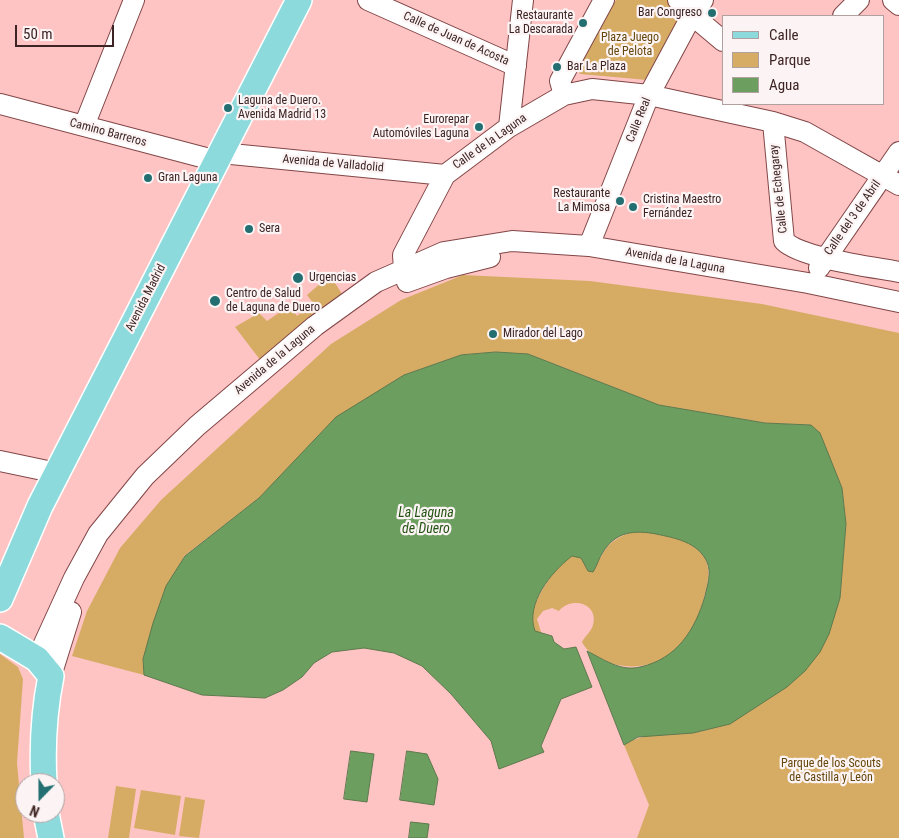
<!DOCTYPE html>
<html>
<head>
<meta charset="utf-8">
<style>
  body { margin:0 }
  #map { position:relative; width:899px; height:838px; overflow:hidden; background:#fec4c4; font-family:"Roboto Condensed",sans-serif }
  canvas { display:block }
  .legend { position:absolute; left:722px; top:15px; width:162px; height:90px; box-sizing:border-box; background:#fcf4f4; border:1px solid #b0a0a0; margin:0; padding:6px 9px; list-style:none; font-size:15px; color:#3d2323 }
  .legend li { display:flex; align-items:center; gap:10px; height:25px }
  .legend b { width:25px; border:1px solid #b0a0a0 }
  .north { position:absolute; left:15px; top:773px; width:50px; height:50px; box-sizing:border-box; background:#fcf4f4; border:1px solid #b0a0a0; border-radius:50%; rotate:202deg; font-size:14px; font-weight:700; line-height:20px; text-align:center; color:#3d2323 }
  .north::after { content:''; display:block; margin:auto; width:18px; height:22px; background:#226e71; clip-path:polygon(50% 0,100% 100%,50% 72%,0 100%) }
  .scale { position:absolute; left:15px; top:25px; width:99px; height:22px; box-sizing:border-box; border:2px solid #3d2323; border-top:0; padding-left:6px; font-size:15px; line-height:18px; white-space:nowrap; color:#3d2323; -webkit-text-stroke:4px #fcf4f4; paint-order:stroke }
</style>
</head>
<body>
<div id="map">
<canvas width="899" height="838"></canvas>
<ul class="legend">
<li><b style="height:6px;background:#8ddadd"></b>Calle</li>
<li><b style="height:14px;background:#d6ac65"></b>Parque</li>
<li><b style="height:14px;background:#6c9e5f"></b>Agua</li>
</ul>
<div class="north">N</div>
<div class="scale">50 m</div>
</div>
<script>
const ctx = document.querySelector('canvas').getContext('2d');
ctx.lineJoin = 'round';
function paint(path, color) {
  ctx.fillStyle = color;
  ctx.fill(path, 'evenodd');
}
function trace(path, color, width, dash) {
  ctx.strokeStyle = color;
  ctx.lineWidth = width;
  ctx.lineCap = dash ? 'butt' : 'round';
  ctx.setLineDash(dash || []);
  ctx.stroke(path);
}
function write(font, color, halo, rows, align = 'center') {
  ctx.font = font + ' "Roboto Condensed",sans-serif';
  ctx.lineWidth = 4.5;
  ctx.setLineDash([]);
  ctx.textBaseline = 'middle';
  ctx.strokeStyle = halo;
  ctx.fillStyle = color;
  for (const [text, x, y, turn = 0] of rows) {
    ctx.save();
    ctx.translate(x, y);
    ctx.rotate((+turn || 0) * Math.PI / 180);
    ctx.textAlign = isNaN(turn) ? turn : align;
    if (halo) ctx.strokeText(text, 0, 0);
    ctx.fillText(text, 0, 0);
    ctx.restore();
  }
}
paint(new Path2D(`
  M616,0h51l18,13 -38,67 -67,-6 -4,-7z
  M330,275l12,19 -81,67 -26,-34 24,-14 8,8 22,-15 8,10 16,-13 -6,-8z
  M463,275l127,6 172,23 137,29v505h-262l12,-33 -25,-60c23,-14 41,-9 67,-12 20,-2 51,-16 67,-28l82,-107 6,-74 -4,-36 -31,-63 -45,-2 -107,-18 -131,-51 -32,-2 -35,3 -57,20 -145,123 -75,58 -41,103 1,16 -72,-19 15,-45 33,-63 41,-48 170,-156 70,-44z
  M640,530c20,5 45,6 60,22 13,14 8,30 4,46 -3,11 -6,23 -12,33 -17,30 -56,45 -88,29 -10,-5 -17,-8 -22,-18 3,-6 9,-10 11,-17 6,-22 -22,-29 -34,-14l-7,-3 -9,3 -6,8 4,13h-6c-3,-8 -4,-15 -2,-23 4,-12 29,-56 44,-53 6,1 8,10 11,15 9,-5 10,-9 15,-18 8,-14 22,-19 37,-23z
  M0,654l18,13 5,12 -6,84 7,75h-24z
  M116,786l20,3 -7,49h-21z
  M141,790l40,6 -6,39 -41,-7z
  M185,797l20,3 -6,38 -20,-2z`), '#d6ac65');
const water = new Path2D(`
  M496,352l32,2 131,51 106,18 46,2 9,8 22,55 4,36 -6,74 -11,36 -9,18 -15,19 -18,16 -57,37 -37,9 -55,4 -14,8 -37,-94c16,8 34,21 53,16 37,-8 55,-37 65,-71 2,-10 7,-23 2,-34 -9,-20 -32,-24 -51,-28 -21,-4 -40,-3 -53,18 -4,6 -6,14 -10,20l-5,-1 -7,-13 -9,-2c-21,16 -47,48 -37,75l17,5 2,6 10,7 12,-2 16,40 -31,12 -20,47 3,6 -45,17 -8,-28 -40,-47 -29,-28 -28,-13 -30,-5 -32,4 -18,11 -12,14 -19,13 -18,8 -63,-3 -58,-20 -1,-16 10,-36 13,-37 19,-30 74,-58 77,-81 68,-42 57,-20z
  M351,751l23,3 -7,48 -23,-3z
  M407,751l20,3 11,25 -4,26 -34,-5z
  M411,822l18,2 -2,14h-18z`);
paint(water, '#6c9e5f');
trace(water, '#5e794d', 1);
const minor = new Path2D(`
  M368,0l148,66
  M678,0l16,12
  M893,0l6,5
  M692,15l31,26
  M843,16l16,-16
  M564,95l-4,-14 44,-81
  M0,104l217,57
  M773,122l11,119c17,17 89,26 115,31
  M84,126l50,-126
  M509,127l14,-127
  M221,153l224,22
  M589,246l60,-151 43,-80 11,-15
  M819,268l80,-116
  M410,279l-6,-10 -1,-14 42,-80 64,-48 55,-32 28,-6 57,6 124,27 32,10 94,53
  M407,282l39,-14 44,-11
  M0,461l57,12
  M37,659l37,-81 24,-44 47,-58 52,-50 118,-100 61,-44 68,-30 68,-11 77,5 219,37 91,19
  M51,676l20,-64`);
const major = new Path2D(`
  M0,599l40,-93 259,-506
  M0,637l37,22 14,17c-7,35 -9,72 -7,107
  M46,813l5,25`);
trace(minor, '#824647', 22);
trace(major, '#fff', 28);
trace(minor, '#fff', 20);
trace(major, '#8ddadd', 25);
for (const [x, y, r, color] of [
  [712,13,5,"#226e71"],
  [583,23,5,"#226e71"],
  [557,67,5,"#226e71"],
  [228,108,5,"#226e71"],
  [479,127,5,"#226e71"],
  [148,178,5,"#226e71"],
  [620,201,5,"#226e71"],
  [633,207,5,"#226e71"],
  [249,229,5,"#226e71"],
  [298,278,6,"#226e71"],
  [215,301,6,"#226e71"],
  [493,334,5,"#226e71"]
]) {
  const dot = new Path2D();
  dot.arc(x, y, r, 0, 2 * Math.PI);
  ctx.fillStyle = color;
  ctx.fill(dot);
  trace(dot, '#fcf4f4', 2);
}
write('12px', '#3d2323', '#fcf4f4', [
  ["Bar Congreso",702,13,"right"],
  ["Restaurante",573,16,"right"],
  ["La Descarada",573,30,"right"],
  ["Bar La Plaza",567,67],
  ["Laguna de Duero.",238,101],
  ["Avenida Madrid 13",238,115],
  ["Eurorepar",469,120,"right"],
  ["Automóviles Laguna",469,134,"right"],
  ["Gran Laguna",158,178],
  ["Restaurante",610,194,"right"],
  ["La Mimosa",610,208,"right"],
  ["Cristina Maestro",643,200],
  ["Fernández",643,214],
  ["Sera",259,229],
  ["Urgencias",309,278],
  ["Centro de Salud",226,294],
  ["de Laguna de Duero",226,308],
  ["Mirador del Lago",503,334]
], 'left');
write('12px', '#64460b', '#fcf4f4', [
  ["Plaza Juego",630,38],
  ["de Pelota",630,52],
  ["Parque de los Scouts",831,764],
  ["de Castilla y León",831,778]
]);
write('12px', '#3d2323', '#fcf4f4', [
  ["Calle de Juan de Acosta",456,39,24],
  ["Calle Real",639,120,-68],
  ["Camino Barreros",108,133,15],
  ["Calle de la Laguna",490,142,-35],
  ["Avenida de Valladolid",333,164,5],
  ["Calle de Echegaray",779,189,-96],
  ["Calle del 3 de Abril",853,218,-55],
  ["Avenida de la Laguna",675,261,10],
  ["Avenida Madrid",146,298,-63],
  ["Avenida de la Laguna",275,360,-40]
]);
write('italic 14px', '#235313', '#fcf4f4', [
  ["La Laguna",426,513],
  ["de Duero",426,529]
]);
</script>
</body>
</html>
